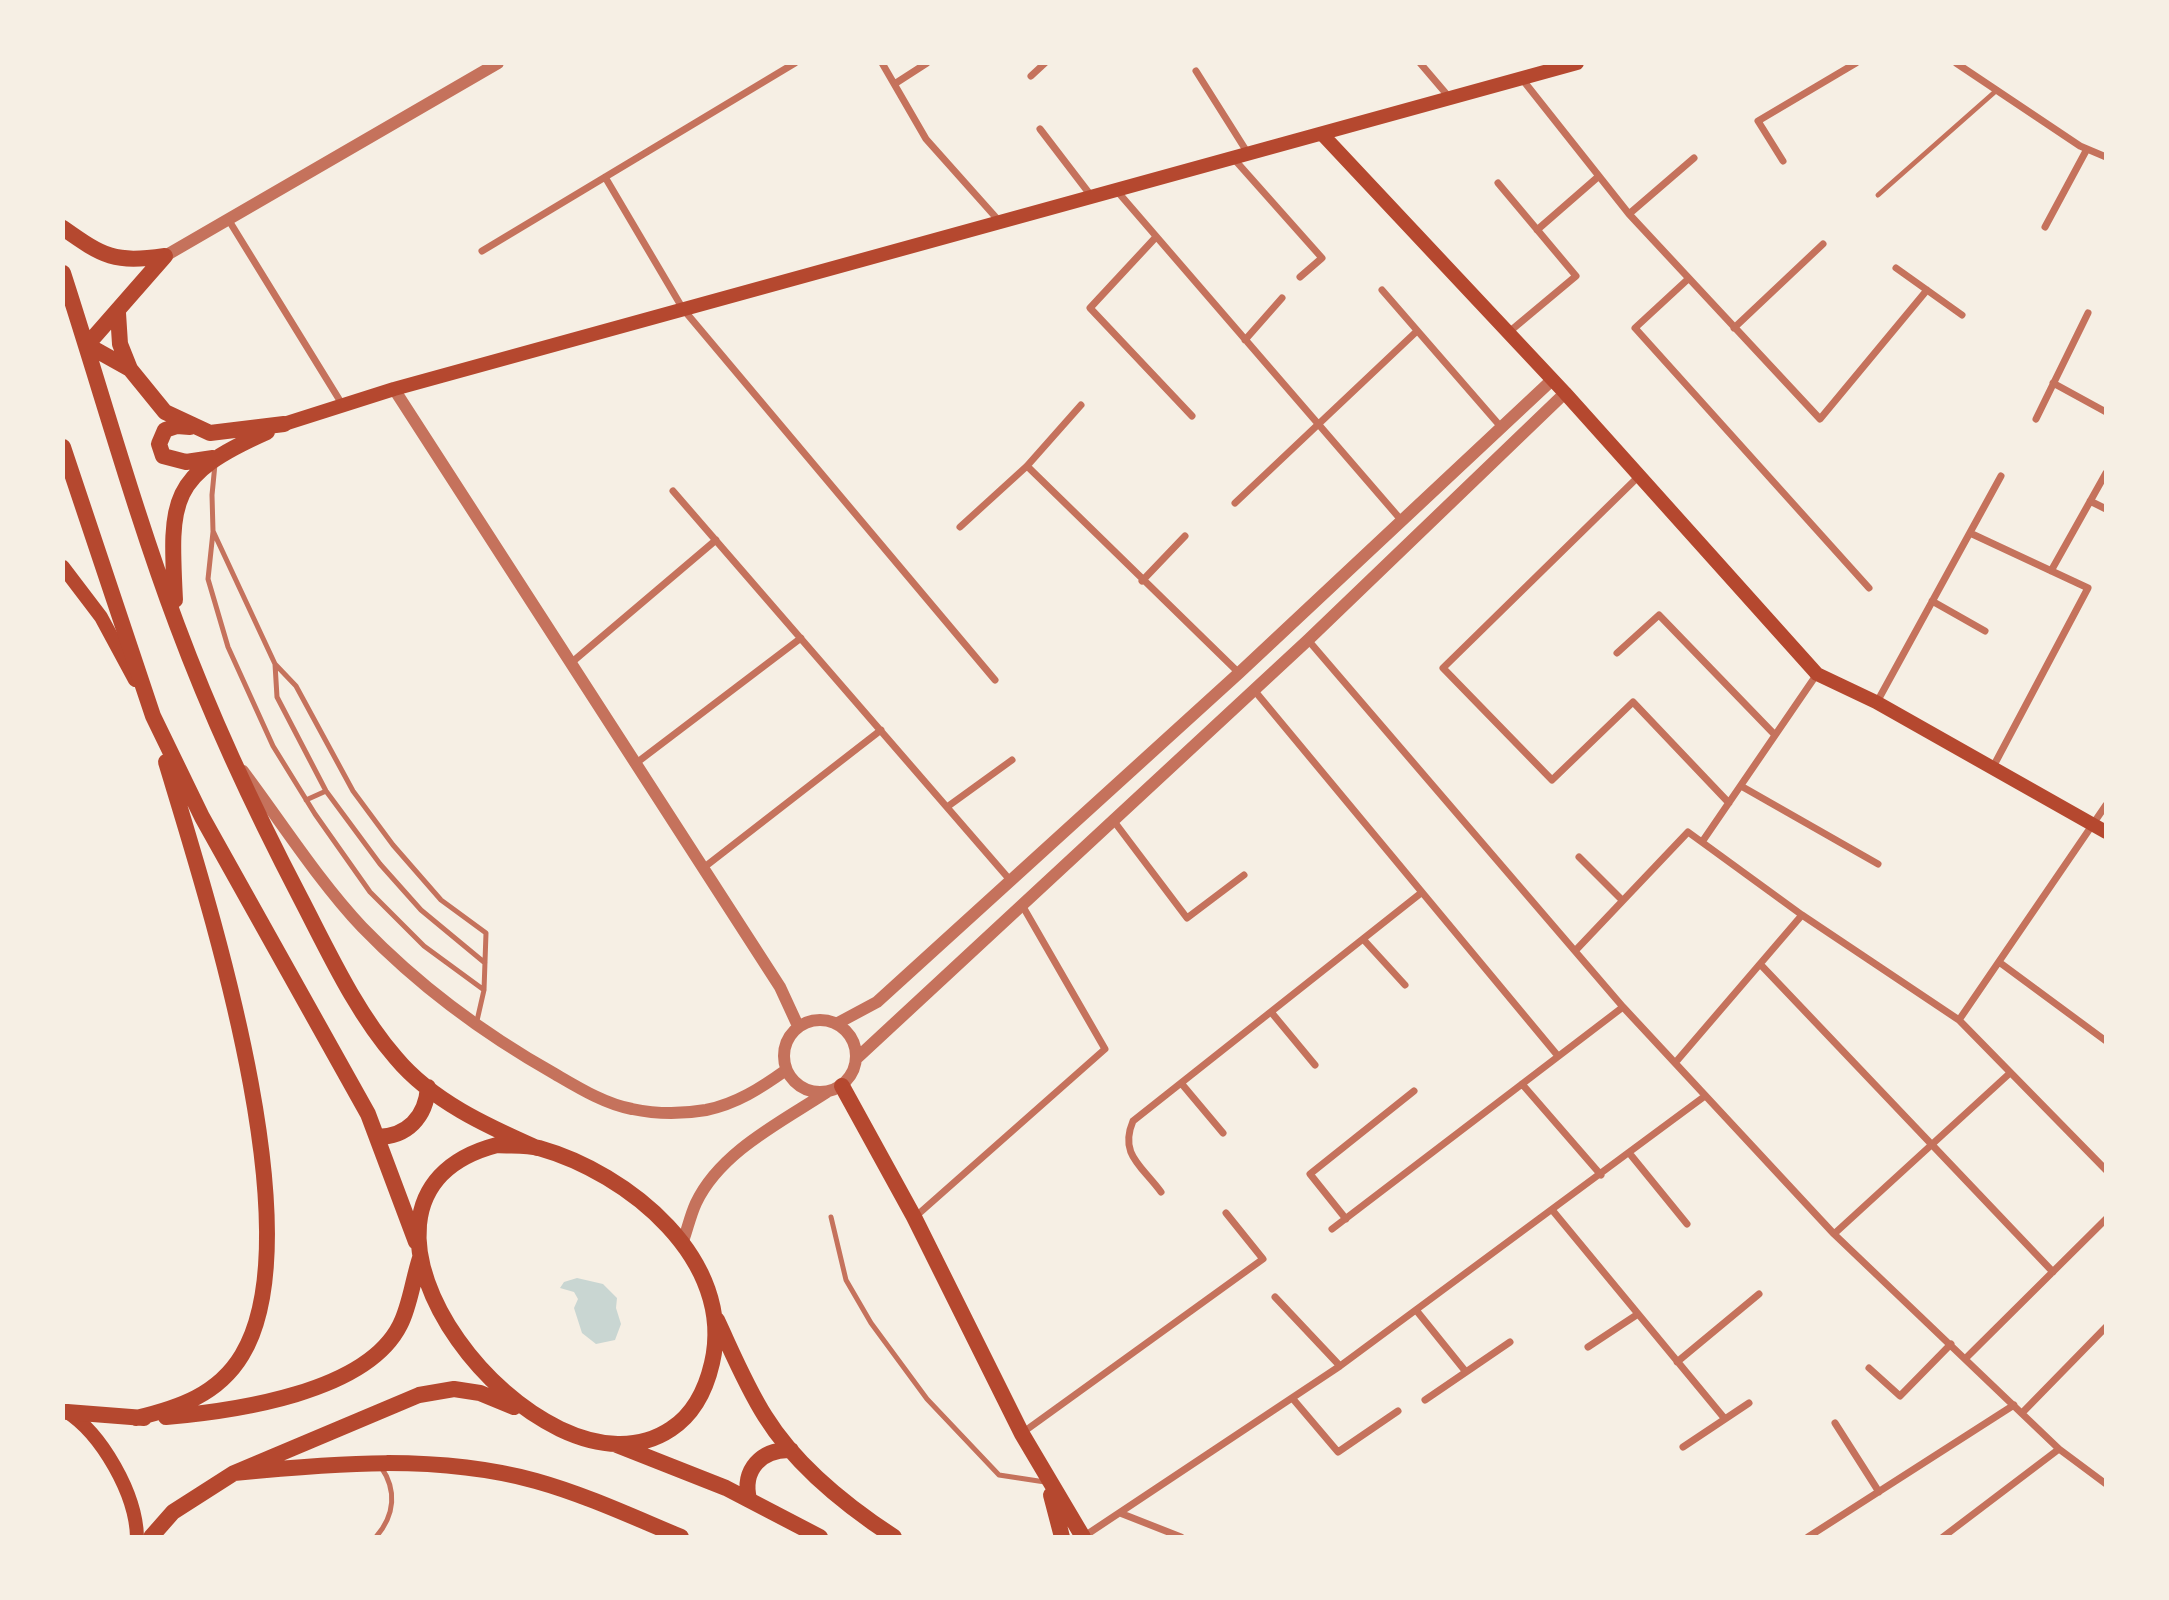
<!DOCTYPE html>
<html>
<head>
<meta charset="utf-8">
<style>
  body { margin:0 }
  #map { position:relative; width:2169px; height:1600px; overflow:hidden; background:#f6efe4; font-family:"Work Sans",sans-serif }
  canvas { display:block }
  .frame { position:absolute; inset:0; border:65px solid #f6efe4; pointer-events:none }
</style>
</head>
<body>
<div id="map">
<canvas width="2169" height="1600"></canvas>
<div class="frame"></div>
</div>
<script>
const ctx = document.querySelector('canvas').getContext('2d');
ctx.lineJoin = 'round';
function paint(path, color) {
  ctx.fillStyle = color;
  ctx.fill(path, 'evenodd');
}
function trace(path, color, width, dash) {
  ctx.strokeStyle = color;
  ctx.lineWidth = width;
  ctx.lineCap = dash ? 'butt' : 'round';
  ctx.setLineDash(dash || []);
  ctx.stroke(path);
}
paint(new Path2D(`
  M577,1278l26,6 14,14 -1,10 5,16 -6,16 -19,4 -14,-11 -8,-25 4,-9 -4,-7 -14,-4 4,-6z`), '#c9d6d2');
trace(new Path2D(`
  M1878,195l119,-105
  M215,464l-3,31 1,36 62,133 21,22 57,105 40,54 48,55 45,33 -2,57 -8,35
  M213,532l-5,47 20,68 45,99 42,68 55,78 54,54 60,44
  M275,664l2,33 49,94 54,73 41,46 64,53
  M306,800l20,-9
  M831,1217l15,63 25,43 56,76 72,76 46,7
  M376,1537c19,-22 21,-47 5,-70`), '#c5725c', 5);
trace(new Path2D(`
  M882,63l44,76 74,83
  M1420,63l29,34
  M1956,63l124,83 26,11
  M1196,71l53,84
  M1031,76l14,-13
  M1522,79l107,135 191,205 107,-129
  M896,83l31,-20
  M1040,129l52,68
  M1234,159l88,99 -22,19
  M1783,161l-25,-40 98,-58
  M605,177l78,132 312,371
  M1498,183l78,93 -67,56
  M1117,191l285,330
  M1629,214l65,-56
  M228,219l114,185
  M2045,227l42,-78
  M1537,230l62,-54
  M1156,237l-66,71 102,108
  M482,251l313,-188
  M1896,268l66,47
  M1687,280l-52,48 234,260
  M1382,290l119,137
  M1734,328l89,-84
  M1245,340l37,-42
  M2053,383l53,29
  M2036,419l52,-106
  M1027,466l212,207
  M1639,476l-196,192 109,112 81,-78 96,101
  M673,491l337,389
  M2090,501l16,8
  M1235,503l182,-172
  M960,527l67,-61 54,-61
  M1970,533l118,55 -95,179
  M2051,571l55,-98
  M1142,581l43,-45
  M1932,601l53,30
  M1308,640l315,367 211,227 225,215 47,35
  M1617,653l42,-38 116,120
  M571,663l145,-123
  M1254,690l304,366
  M1877,702l124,-226
  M635,764l166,-126
  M1741,786l137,78
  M947,807l65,-47
  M1113,820l74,98 57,-43
  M1702,842l115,-168
  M1579,857l43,43
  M702,869l179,-139
  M1363,939l42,46
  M1575,951l113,-119 114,83 157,105 147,150
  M1999,962l107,79
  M1760,964l293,308
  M1271,1012l44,53
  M1959,1020l147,-215
  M1675,1063l127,-148
  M1181,1083l42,50
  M1522,1084l79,91
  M1630,1154l57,70
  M1161,1192c-20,-27 -42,-38 -28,-71l288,-228
  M1553,1211l172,208
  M915,1217l190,-168 -83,-144
  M1346,1219l-36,-45 104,-83
  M1332,1229l291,-222
  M1834,1234l176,-161
  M1275,1297l65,69
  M1416,1310l50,62
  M1588,1347l50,-33
  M1966,1358l140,-139
  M1677,1362l82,-68
  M1869,1368l31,28 51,-52
  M1293,1399l45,53 60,-41
  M1425,1400l85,-58
  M2022,1413l84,-86
  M1835,1423l44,69
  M1022,1433l241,-174 -37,-46
  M1683,1447l66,-44
  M1120,1513l61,24
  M1083,1537l257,-171 365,-270
  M1808,1537l206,-132
  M1943,1537l116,-88`), '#c5725c', 7);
trace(new Path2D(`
  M165,256l333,-193
  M394,389l386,598 18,39
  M243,771c39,52 75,109 119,156 57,59 122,107 193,147 24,14 50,30 77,35 24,5 51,5 74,1 30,-6 55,-22 80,-40
  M784 1056a36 36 0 1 1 72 0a36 36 0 1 1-72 0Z
  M836,1024l41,-22 362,-329 313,-293
  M857,1058l451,-418 257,-247
  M682,1244c5,-13 8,-28 14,-41 24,-51 85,-81 131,-111`), '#c5725c', 12);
trace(new Path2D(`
  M1322,134l243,259 252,281 59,28 230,130
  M284,424l110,-35 1183,-326
  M63,567l38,50 34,63
  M66,1411c36,23 70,83 71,126`), '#b5482f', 14);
trace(new Path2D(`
  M63,228c41,29 51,35 102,28
  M165,256l-78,89 43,24 35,43 45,21 74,-9
  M63,273c38,117 71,237 114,352 35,94 78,186 124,274 28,54 55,113 95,159 36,43 91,68 141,90
  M118,313l2,31 10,25
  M190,427l-13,-1 -12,4 -6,14 4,12 23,6 27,-4
  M63,447l90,269 49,101 166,297 48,128
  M175,600c-5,-101 -7,-124 92,-168
  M842,1086l72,131 108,217 61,103
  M377,1137c30,0 49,-20 51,-50
  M497,1145c14,1 30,0 42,3 89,25 197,112 173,215 -6,26 -18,51 -41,66 -130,87 -380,-230 -174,-284z
  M717,1320c15,32 29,66 48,96 31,50 80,89 129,121
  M67,1412l77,6
  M166,1417c68,-6 200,-24 234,-92 10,-19 13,-46 20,-67
  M136,1418c42,-10 82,-23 106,-63 74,-122 -36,-460 -76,-593
  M617,1445l109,43 94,49
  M234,1473c101,-10 203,-19 302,8 50,14 97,36 145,56
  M1051,1495l11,42
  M749,1499c-7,-29 12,-50 42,-49
  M151,1537l22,-25 61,-39 185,-78 35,-6 26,4 34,14`), '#b5482f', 16);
</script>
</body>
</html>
